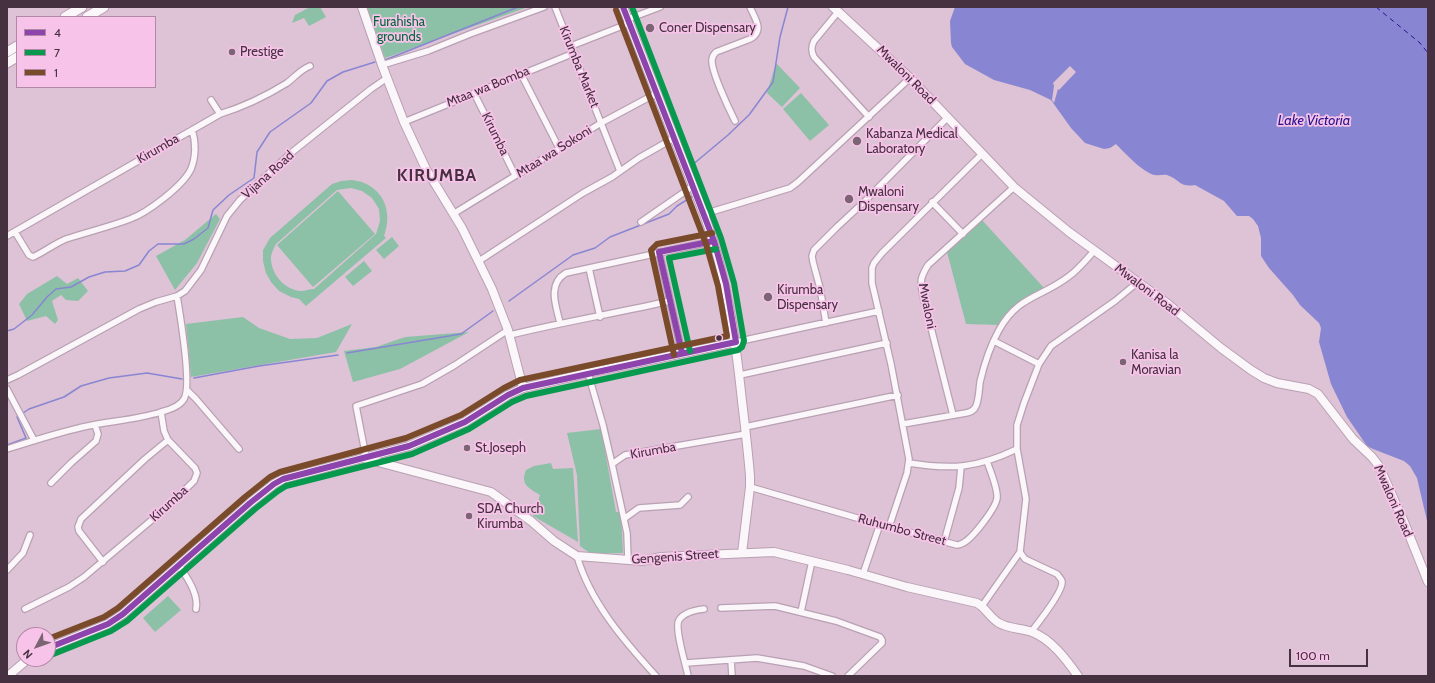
<!DOCTYPE html>
<html>
<head>
<meta charset="utf-8">
<style>
  body { margin:0 }
  #map { position:relative; width:1435px; height:683px; overflow:hidden; background:#dec2d6; font-family:Cabin,sans-serif }
  canvas { display:block }
  .frame { position:absolute; inset:0; border:8px solid #463140; pointer-events:none }
  .legend { position:absolute; left:16px; top:16px; width:140px; height:72px; box-sizing:border-box; background:#f8c3e9; border:1px solid #b189a5; margin:0; padding:5px 7px; list-style:none; font-size:12px; color:#463140 }
  .legend li { display:flex; align-items:center; gap:8px; height:20px }
  .legend b { width:20px; border:1px solid #b189a5 }
  .north { position:absolute; left:16px; top:627px; width:40px; height:40px; box-sizing:border-box; background:#f8c3e9; border:1px solid #b189a5; border-radius:50%; rotate:229deg; font-size:11px; font-weight:700; line-height:16px; text-align:center; color:#463140 }
  .north::after { content:''; display:block; margin:auto; width:14px; height:18px; background:#7b6474; clip-path:polygon(50% 0,100% 100%,50% 72%,0 100%) }
  .scale { position:absolute; left:1289px; top:649px; width:79px; height:18px; box-sizing:border-box; border:2px solid #463140; border-top:0; padding-left:5px; font-size:12px; line-height:14px; white-space:nowrap; color:#463140; -webkit-text-stroke:3px #f8c3e9; paint-order:stroke }
</style>
</head>
<body>
<div id="map">
<canvas width="1435" height="683"></canvas>
<div class="frame"></div>
<ul class="legend">
<li><b style="height:5px;background:#8e44ad"></b>4</li>
<li><b style="height:5px;background:#079a4f"></b>7</li>
<li><b style="height:5px;background:#7a4b2a"></b>1</li>
</ul>
<div class="north">N</div>
<div class="scale">100 m</div>
</div>
<script>
const ctx = document.querySelector('canvas').getContext('2d');
ctx.lineJoin = 'round';
function paint(path, color) {
  ctx.fillStyle = color;
  ctx.fill(path, 'evenodd');
}
function trace(path, color, width, dash) {
  ctx.strokeStyle = color;
  ctx.lineWidth = width;
  ctx.lineCap = dash ? 'butt' : 'round';
  ctx.setLineDash(dash || []);
  ctx.stroke(path);
}
function write(font, color, halo, rows, align = 'center') {
  ctx.font = font + ' Cabin,sans-serif';
  ctx.lineWidth = 3.5;
  ctx.setLineDash([]);
  ctx.textBaseline = 'middle';
  ctx.strokeStyle = halo;
  ctx.fillStyle = color;
  for (const [text, x, y, turn = 0] of rows) {
    ctx.save();
    ctx.translate(x, y);
    ctx.rotate((+turn || 0) * Math.PI / 180);
    ctx.textAlign = isNaN(turn) ? turn : align;
    if (halo) ctx.strokeText(text, 0, 0);
    ctx.fillText(text, 0, 0);
    ctx.restore();
  }
}
paint(new Path2D(`
  M310,7h10l6,10 -17,9 -5,-8 -12,5 3,-8z
  M367,7h161l-143,51z
  M776,63l24,25 -18,19 -15,-14z
  M801,93l28,32 -19,16 -27,-32z
  M352,180c4,1 8,1 12,3 22,9 28,32 20,53l2,2 -80,68 -7,-7 -8,-2 -12,-6 -8,-9 -5,-9 -3,-12v-11l7,-12 62,-54 9,-3zM351,188l11,3 10,7 7,11 1,12 -4,13 -62,55c-4,0 -9,2 -13,2 -17,-1 -31,-18 -30,-35 1,-4 3,-8 5,-12l61,-54z
  M338,191l37,43 -62,53 -36,-42z
  M216,214l4,5 -23,44 -22,27 -19,-34 29,-16z
  M982,220l63,69 -16,7 -17,12 -13,17 -33,-1 -19,-72z
  M392,237l7,9 -15,13 -8,-9z
  M364,261l8,10 -19,15 -8,-9z
  M57,276l10,8 11,-6 10,13 -10,10 -12,-1 -5,-5 -9,6 6,19 -3,4 -9,-8 -19,5 -8,-17 8,-10z
  M243,317l16,11 31,11 27,-1 35,-14 -16,28 -145,25 -5,-53z
  M469,332l-69,37 -47,13 -9,-31 32,-4 29,-10z
  M601,429l15,83h5l2,41 -32,1 -11,-8 -3,-71 -10,-42z
  M551,463l2,6 20,-1 5,74 -45,-26 7,-21c-11,-7 -20,-10 -14,-25l8,-4z
  M168,596l13,14 -26,22 -12,-14z`), '#8cc1a7');
paint(new Path2D(`
  M955,7h473v518l-11,-47 -7,-12 -6,-5 -31,-12 -6,-3 -11,-16 -9,-13 -16,-33 -12,-42 2,-14 -2,-5 -19,-18 -7,-10 -24,-27 -8,-12v-18l-3,-12 -5,-7 -4,-3h-12l-13,-15 -29,-16c-15,3 -16,-6 -28,-10 -4,-1 -8,1 -12,0 -12,-2 -31,-23 -39,-31l-6,4 -6,1 -19,-6 -14,-15 -20,-28 -21,-10 -36,-10 -29,-16 -13,-17 -1,-4 -1,-22z`), '#8886d2');
paint(new Path2D(`
  M1070,66l6,6 -17,18 -1,-1 -4,14 -2,-3 2,-14 -1,-3z`), '#dec2d6');
trace(new Path2D(`
  M385,60l133,-53
  M698,183l-7,-17 37,-31 21,-20 24,-33 7,-45 8,-30
  M509,301l64,-46 22,-7 15,-11 59,-23 8,-8 16,-10
  M7,331l7,-2 18,-14 15,-18 9,-8 15,-2 18,-10 16,-5 20,-1 14,-6 10,-14 9,-7h26l10,-5 14,-11 5,-18 16,-15 25,-17 3,-26 13,-20 41,-29 16,-22 16,-9 32,-10
  M347,353l114,-19 32,-23
  M194,378l65,-12 79,-11
  M23,413l6,-4 35,-12 17,-11 28,-8 38,-5 35,6
  M7,445l19,-7 -9,-21`), '#8886d2', 1.5);
trace(new Path2D(`
  M1376,7l44,36 8,10`), '#26138d', 1, [5, 4]);
const street = new Path2D(`
  M555,7l65,164
  M838,12l-24,29c-3,6 -3,10 0,16l55,60
  M628,19l32,-12
  M571,46l59,-23
  M382,65l46,-14 42,-17 74,-27
  M521,74l38,74
  M474,93l41,82
  M211,100l9,14
  M735,121c-6,-12 -24,-50 -23,-61 0,-4 2,-6 4,-8l34,-13c15,-8 5,-20 0,-32
  M404,122l170,-69
  M932,202l31,32
  M453,214l148,-91 56,-30
  M704,214l86,-26 8,-6 112,-104
  M641,222l52,-36
  M15,232l14,23 4,2c11,-5 21,-13 33,-18 21,-7 43,-12 64,-20 17,-6 53,-33 61,-50 5,-12 5,-27 1,-39
  M7,236l213,-122c23,-7 46,-18 67,-31 8,-6 13,-13 23,-17
  M659,252l23,101
  M479,261l104,-68 29,-16 27,-19 35,-20
  M589,268l11,49
  M560,323c-4,-17 -13,-39 6,-50l148,-32
  M826,323l-6,-35 -7,-26 -1,-6 2,-6 23,-23 28,-26 83,-84
  M510,335c53,-13 107,-22 160,-34
  M994,341l45,23
  M736,342l143,-31
  M588,373l15,52 9,39
  M740,375l147,-32
  M7,380l11,-5 121,-66 17,-7 21,-6 8,-5 16,-21 26,-54 13,-16 51,-47 80,-64 16,-11
  M7,389l27,51
  M187,390l9,9 43,50
  M953,415l-30,-119c-3,-15 -3,-18 5,-31l86,-78
  M903,424l63,-11c4,-1 8,-2 10,-7 3,-7 3,-16 4,-24 4,-17 10,-36 19,-52 19,-34 41,-32 69,-53 10,-7 18,-17 26,-26
  M745,427l153,-32
  M7,449c25,-8 50,-16 76,-22 26,-6 53,-7 78,-15 8,-2 19,-6 23,-13 8,-13 -4,-85 -7,-103
  M366,457l-10,-51 66,-22 33,-19 53,-35
  M909,463c43,7 68,5 108,-14
  M51,483l20,-20 25,-22 2,-7 -3,-9
  M750,487l114,33 93,25c1,0 5,-1 6,-2 9,-4 33,-35 34,-45 1,-10 -7,-27 -10,-37
  M625,518l14,-10 41,-3 8,-8
  M889,527l18,-54 2,-14 -18,-95 -19,-81v-15l2,-5 8,-10 100,-99
  M944,542l15,-54 2,-21
  M1020,552l5,7 32,15c2,3 5,5 5,8 1,10 -24,41 -31,50
  M577,556c13,46 48,86 79,120
  M628,560l-1,-27 -15,-69 13,-9 121,-21
  M103,562l-24,-31 -1,-4 3,-8 64,-60 23,-19
  M179,565c8,13 20,29 17,44
  M7,570l16,-17 7,-18
  M863,574l17,-50
  M982,606l38,-54 6,-53 -9,-50v-24l7,-22 15,-39 12,-18 64,-45 23,-19
  M721,608l54,-2 61,15 44,16 2,3v3l-34,33
  M25,609l44,-22 15,-10 82,-69 28,-27 3,-8 -2,-5 -27,-28 -4,-9 -3,-19
  M801,612l11,-51
  M731,660l1,16
  M686,663l71,-5 47,8 28,10
  M688,676c-2,-11 -14,-48 -9,-56 5,-8 16,-10 25,-11`);
const secondary = new Path2D(`
  M362,7l20,58 22,57 22,47 36,59 30,61 16,41 15,58
  M623,7l81,207c23,63 31,121 38,187 3,25 6,50 8,75v11l-8,66
  M833,7l77,71 104,109 55,45 99,72 53,44 30,22 13,8 13,5 32,6 9,5 35,45 19,18 7,9 25,56 24,60
  M363,458l128,34 40,29 23,20 23,15 65,5 19,-4 20,-1 93,-4 74,18 59,17 70,16c9,5 13,15 22,20 10,6 22,5 33,9 19,7 34,27 46,44
  M48,648l60,-24 15,-10 127,-111 24,-19 9,-5 126,-33 56,-24 43,-27 15,-7 65,-15 148,-31
  M8,676l20,-17`);
const primary = new Path2D(`
  M65,17l17,-10
  M87,17l17,-10
  M7,52l10,-6
  M7,63l10,-6`);
trace(street, '#b8a1b2', 8);
trace(secondary, '#b8a1b2', 10);
trace(primary, '#b8a1b2', 11);
trace(street, '#faf6f9', 5.5);
trace(secondary, '#faf6f9', 8);
trace(primary, '#faf6f9', 9);
trace(new Path2D(`
  M682,353l-23,-101 55,-11
  M48,648l60,-24 15,-10 127,-111 24,-19 9,-5 126,-33 56,-24 43,-27 15,-7 213,-46 -10,-58 -12,-43 -91,-234`), '#8e44ad', 6);
trace(new Path2D(`
  M690,351l-21,-93 47,-9
  M51,655l60,-24 16,-10 128,-112 23,-18 8,-5 126,-32 57,-25 43,-27 14,-6 212,-46 4,-3 2,-6 -10,-58 -13,-45 -89,-231`), '#079a4f', 6);
trace(new Path2D(`
  M674,355l-23,-105 6,-6 55,-11
  M48,639l56,-22 14,-9 127,-111 25,-20 10,-5 126,-34 55,-23 43,-27 16,-8 207,-44 -9,-50 -12,-42 -90,-234`), '#7a4b2a', 6);
for (const [x, y, r, color] of [
  [650,28,5,"#7b6474"],
  [232,52,4,"#7b6474"],
  [857,141,5,"#7b6474"],
  [849,199,5,"#7b6474"],
  [768,297,5,"#7b6474"],
  [719,338,3.5,"#463140"],
  [1123,362,4,"#7b6474"],
  [467,448,4,"#7b6474"],
  [469,516,4,"#7b6474"]
]) {
  const dot = new Path2D();
  dot.arc(x, y, r, 0, 2 * Math.PI);
  ctx.fillStyle = color;
  ctx.fill(dot);
  trace(dot, '#f8c3e9', 1.5);
}
write('13px', '#00673b', '#f8c3e9', [
  ["Furahisha",399,22],
  ["grounds",399,37]
]);
write('13px', '#463140', '#f8c3e9', [
  ["Coner Dispensary",659,28],
  ["Prestige",240,52],
  ["Kabanza Medical",866,134],
  ["Laboratory",866,149],
  ["Mwaloni",858,192],
  ["Dispensary",858,207],
  ["Kirumba",777,290],
  ["Dispensary",777,305],
  ["Kanisa la",1131,355],
  ["Moravian",1131,370],
  ["St.Joseph",475,448],
  ["SDA Church",477,509],
  ["Kirumba",477,524]
], 'left');
write('13px', '#463140', '#f8c3e9', [
  ["Kirumba Market",579,67,68],
  ["Mwaloni Road",906,75,45],
  ["Mtaa wa Bomba",488,87,-22],
  ["Kirumba",495,134,64],
  ["Kirumba",158,149,-30],
  ["Mtaa wa Sokoni",554,152,-32],
  ["Vijana Road",268,175,-42],
  ["Mwaloni Road",1147,290,37],
  ["Mwaloni",927,306,79],
  ["Kirumba",653,451,-10],
  ["Mwaloni Road",1393,501,66],
  ["Kirumba",169,504,-42],
  ["Ruhumbo Street",902,530,15],
  ["Gengenis Street",675,557,-4]
]);
write('italic 14px', '#26138d', '#f8c3e9', [
  ["Lake Victoria",1314,121]
]);
ctx.letterSpacing = '1px';
write('bold 17px', '#463140', '#f8c3e9', [
  ["KIRUMBA",437,176]
]);
ctx.letterSpacing = '0px';
</script>
</body>
</html>
